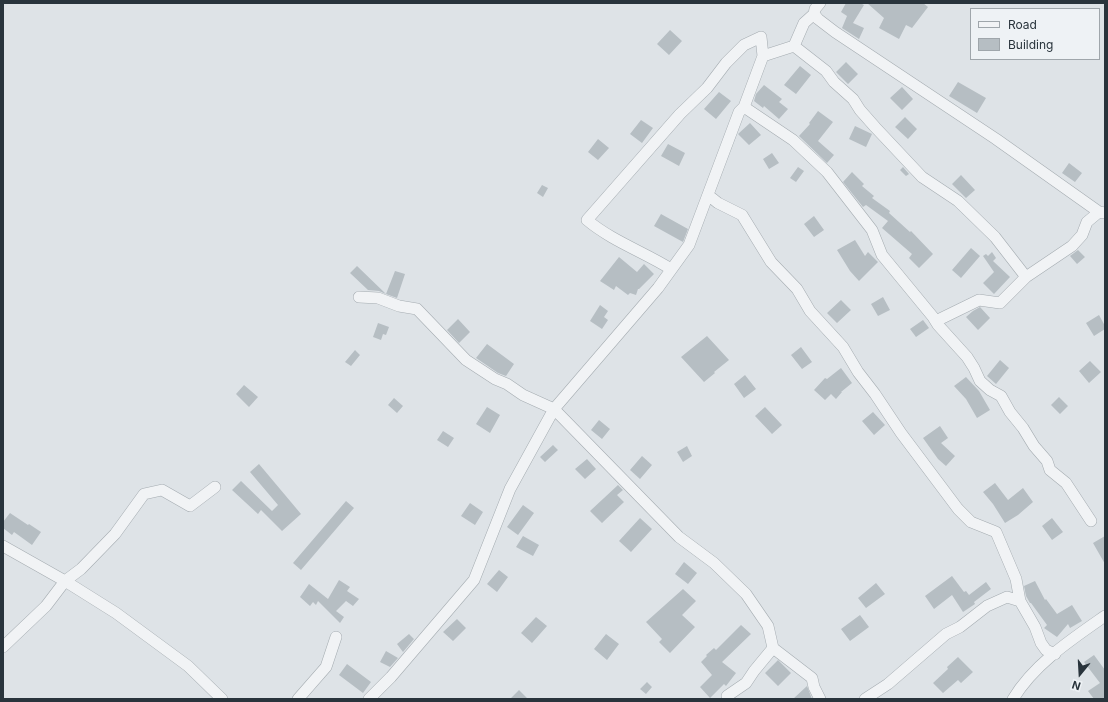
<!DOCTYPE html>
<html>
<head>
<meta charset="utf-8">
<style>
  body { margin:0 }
  #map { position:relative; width:1108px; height:702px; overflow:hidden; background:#dee3e7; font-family:Inter,sans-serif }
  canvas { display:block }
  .frame { position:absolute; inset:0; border:4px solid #29343c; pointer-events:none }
  .legend { position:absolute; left:970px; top:8px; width:130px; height:52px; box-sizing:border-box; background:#eef2f5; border:1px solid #9fa6ab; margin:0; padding:5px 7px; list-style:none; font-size:12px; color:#29343c }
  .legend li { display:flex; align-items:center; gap:8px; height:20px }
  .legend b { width:20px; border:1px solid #9fa6ab }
  .north { position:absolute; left:1060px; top:654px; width:40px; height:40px; -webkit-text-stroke:3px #eef2f5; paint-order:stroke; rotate:198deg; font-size:11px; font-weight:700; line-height:16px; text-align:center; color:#29343c }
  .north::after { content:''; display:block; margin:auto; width:14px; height:18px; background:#29343c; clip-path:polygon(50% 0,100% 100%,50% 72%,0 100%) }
</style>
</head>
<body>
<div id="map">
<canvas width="1108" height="702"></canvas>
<div class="frame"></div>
<ul class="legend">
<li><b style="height:5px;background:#f1f3f5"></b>Road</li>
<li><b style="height:11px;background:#b6bec3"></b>Building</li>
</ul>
<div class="north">N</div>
</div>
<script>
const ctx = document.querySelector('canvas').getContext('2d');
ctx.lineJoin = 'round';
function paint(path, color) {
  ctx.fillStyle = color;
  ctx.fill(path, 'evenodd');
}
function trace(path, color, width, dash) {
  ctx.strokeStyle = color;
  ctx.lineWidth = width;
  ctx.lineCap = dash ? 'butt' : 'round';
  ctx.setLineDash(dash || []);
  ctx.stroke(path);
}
paint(new Path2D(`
  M846,3h14l4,2 -11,18 11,5 -5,11 -17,-11 5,-12 -6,-4z
  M867,3h56l5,4 -16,21 -6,-3 -7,14 -20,-11 5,-10z
  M670,30l12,11 -13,14 -12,-11z
  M846,62l12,12 -10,10 -12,-12z
  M800,66l11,9 -15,19 -12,-9z
  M958,82l28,16 -9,15 -28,-17z
  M764,85l18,14 -3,3 9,7 -9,10 -15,-13 -1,2 -9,-7 2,-7z
  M902,87l11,12 -11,11 -12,-12z
  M719,92l12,9 -15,18 -12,-10z
  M818,111l15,11 -15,19 16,14 -7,8 -28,-27 11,-12 -1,-1z
  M905,117l12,12 -9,10 -13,-12z
  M641,120l12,8 -11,15 -12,-9z
  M750,123l11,12 -12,10 -11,-11z
  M855,126l17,8 -6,13 -17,-8z
  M598,139l11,9 -11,12 -10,-8z
  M668,144l17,9 -6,13 -18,-10z
  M772,153l7,10 -10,6 -6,-10z
  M1069,163l13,10 -7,9 -13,-9z
  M798,167l6,4 -8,11 -6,-4z
  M903,167l6,7 -3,2 -6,-6z
  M852,172l12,12 -2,2 12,10 -2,2 18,13 -1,2 21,19 1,-1 22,23 -14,14 -10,-10 3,-4 -30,-26 6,-7 -22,-16 -3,2 -20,-25z
  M961,175l14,15 -9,8 -14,-14z
  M542,185l6,3 -5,9 -6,-4z
  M661,214l27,15 -5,13 -29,-16z
  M814,216l10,14 -10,7 -10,-13z
  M855,240l10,16 3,-4 10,10 -19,19 -9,-10 -13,-21z
  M971,248l9,8 -19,22 -9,-8z
  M1078,250l7,7 -8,7 -7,-8z
  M992,252l4,6 -3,3 17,16 -16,17 -11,-11 11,-11 -11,-16 3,-2 2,2z
  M619,257l18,15 7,-8 10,10 -15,15h-1l-2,6 -6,-2 -2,2 -12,-9 -2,4 -14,-9z
  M357,266l29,28 -7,-3 -11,-1 -18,-17z
  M395,271l10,3 -8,24 -11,-4z
  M883,297l7,13 -12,6 -7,-12z
  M841,300l10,10 -14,13 -10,-10z
  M600,305l8,6 -4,6 4,3 -6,9 -12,-8z
  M980,307l10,11 -12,12 -12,-13 7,-6z
  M1099,315l6,11v3l-11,7 -8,-13z
  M458,319l12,13 -11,11 -12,-13z
  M923,320l6,8 -13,9 -6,-8z
  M378,323l11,4 -3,8 -3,-1 -2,6 -8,-3z
  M707,336l22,24 -15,12 1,1 -11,9 -23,-25z
  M487,344l27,20 -8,12 -8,-3 -22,-15z
  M801,347l11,15 -10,7 -11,-14z
  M355,350l5,5 -9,11 -6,-4z
  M1000,360l9,8 -13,16 -9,-8z
  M1090,361l11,11 -12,11 -10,-12z
  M841,368l11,15 -11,9h1l-6,7 -5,-5 -6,6 -11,-10 11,-12 2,1z
  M745,375l11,14 -12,9 -10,-14z
  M966,377l13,14 11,19 -13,8 -11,-19 -12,-13z
  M244,385l14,12 -9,10 -13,-13z
  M1059,397l9,9 -8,8 -9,-9z
  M394,398l9,8 -6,7 -9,-8z
  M487,407l13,8 -10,18 -14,-9z
  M765,407l17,18 -10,9 -17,-18z
  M873,412l12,13 -11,10 -12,-14z
  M599,420l11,9 -8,10 -11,-9z
  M940,426l8,12 -7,5 14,13 -9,10 -8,-7 -15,-21z
  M443,431l11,7 -6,9 -11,-7z
  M553,445l5,5 -13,12 -5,-5z
  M687,446l5,10 -9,6 -6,-10z
  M642,456l10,9 -12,14 -10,-9z
  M587,459l9,10 -11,10 -10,-10z
  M259,464l42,50 -19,17 -21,-21 -3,4 -26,-24 9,-9 31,30 6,-6 -28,-33z
  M995,483l13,17 15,-12 10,14 -15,13 -13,8 -12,-19 -10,-12z
  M618,485l5,5 -6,5 7,7 -22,21 -12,-12z
  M346,501l8,7 -53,62 -8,-7z
  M470,503l13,9 -8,13 -14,-9z
  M523,505l11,8 -16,22 -11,-8z
  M10,513l18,12 1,-1 12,8 -9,13 -18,-13 -2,3 -9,-7v-6z
  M640,518l12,11 -21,23 -12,-11z
  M1052,518l11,14 -11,8 -10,-14z
  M523,536l16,9 -6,11 -17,-9z
  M1105,536v28l-12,-21z
  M684,562l13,11 -9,11 -13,-10z
  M499,570l9,7 -11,15 -10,-8z
  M952,576l12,16 2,-1 3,4 17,-13 5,7 -17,13 1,2 -12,8 -11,-17 -18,14 -9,-13z
  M339,580l11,7 -3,4 12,8 -6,7 -7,-5 -10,10 8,6 -4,6 -22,-22 -2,4 -3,-3 -3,4 -10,-9 9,-13 19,15z
  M1035,581l10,19 1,-1 11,15 15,-9 10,16 -12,7 -2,-4 -11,13 -13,-9 3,-3 -16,-22h-1l-4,-7 -2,-10z
  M876,583l9,11 -19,14 -8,-10z
  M683,589l13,12 -14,14 13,12 -25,26 -11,-11 3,-3 -16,-17z
  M860,615l9,12 -19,14 -9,-12z
  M536,617l11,9 -15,17 -11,-10z
  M457,619l9,9 -13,13 -10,-9z
  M741,625l10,9 -29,28 14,11 -10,13 -2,-2 -14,14 -10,-11 12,-12 -11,-13 6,-6 -1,-1 8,-7 2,2z
  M409,634l5,5 -11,13 -6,-8z
  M606,634l13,10 -12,16 -13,-11z
  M386,651l12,7 -8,9 -10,-5z
  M1094,655l11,15v29h-11l-6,-8 12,-8 -16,-21z
  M958,657l15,15 -12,11 -3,-3 -15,13 -10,-10 15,-14 -1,-2z
  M778,660l13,13 -13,13 -13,-13z
  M347,664l24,18 -8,11 -24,-18z
  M647,682l5,5 -6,7 -6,-5z
  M807,686l5,13h-19z
  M519,690l9,9h-18z`), '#b6bec3');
const minor = new Path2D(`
  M820,3l-5,6 -1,5 -10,9 -10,23 32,25 8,11 19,17 7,11 15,17 47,50 36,24 37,36 31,40
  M814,14l4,5 17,13 161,107 103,73 6,1
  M744,107l49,33 34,32 45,58 10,25 51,62 5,8 29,32 7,11 6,13 10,9 11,6 9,16 13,16 11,18 13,15 3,9 16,13 25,38
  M708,195l10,8 24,12 29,47 26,27 13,22 33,36 15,25 17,22 26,39 57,76 13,13 25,10 20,47 4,22
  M671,269c-27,-17 -59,-28 -84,-49l93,-106 27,-26 19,-25 18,-18 17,-8 2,19
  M359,297l19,1 21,8 18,3 49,51 29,19 12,5 16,11 31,14 125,128 35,26 32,31 22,32 5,22 39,30 2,9 6,12
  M936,321l43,-21 21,3 26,-26 46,-31 10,-11 5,-13 12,-10
  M3,546l62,35 51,32 72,53 34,33
  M3,647l43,-41 19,-25 16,-12 34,-35 29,-40 18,-4 28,16 25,-19
  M727,696l19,-13 8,-12 19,-23
  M298,699l28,-32 10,-30
  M369,699l22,-22 83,-97 36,-91 44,-80 104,-121 31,-43 50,-133 5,-5 19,-51 31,-10
  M865,699l23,-15 58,-50 14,-7 27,-21 20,-9 13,4 15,26 6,16 5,7 9,4
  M1013,699c21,-35 59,-60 92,-83`);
trace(minor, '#a4abb0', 12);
trace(minor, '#f1f3f5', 11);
</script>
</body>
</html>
